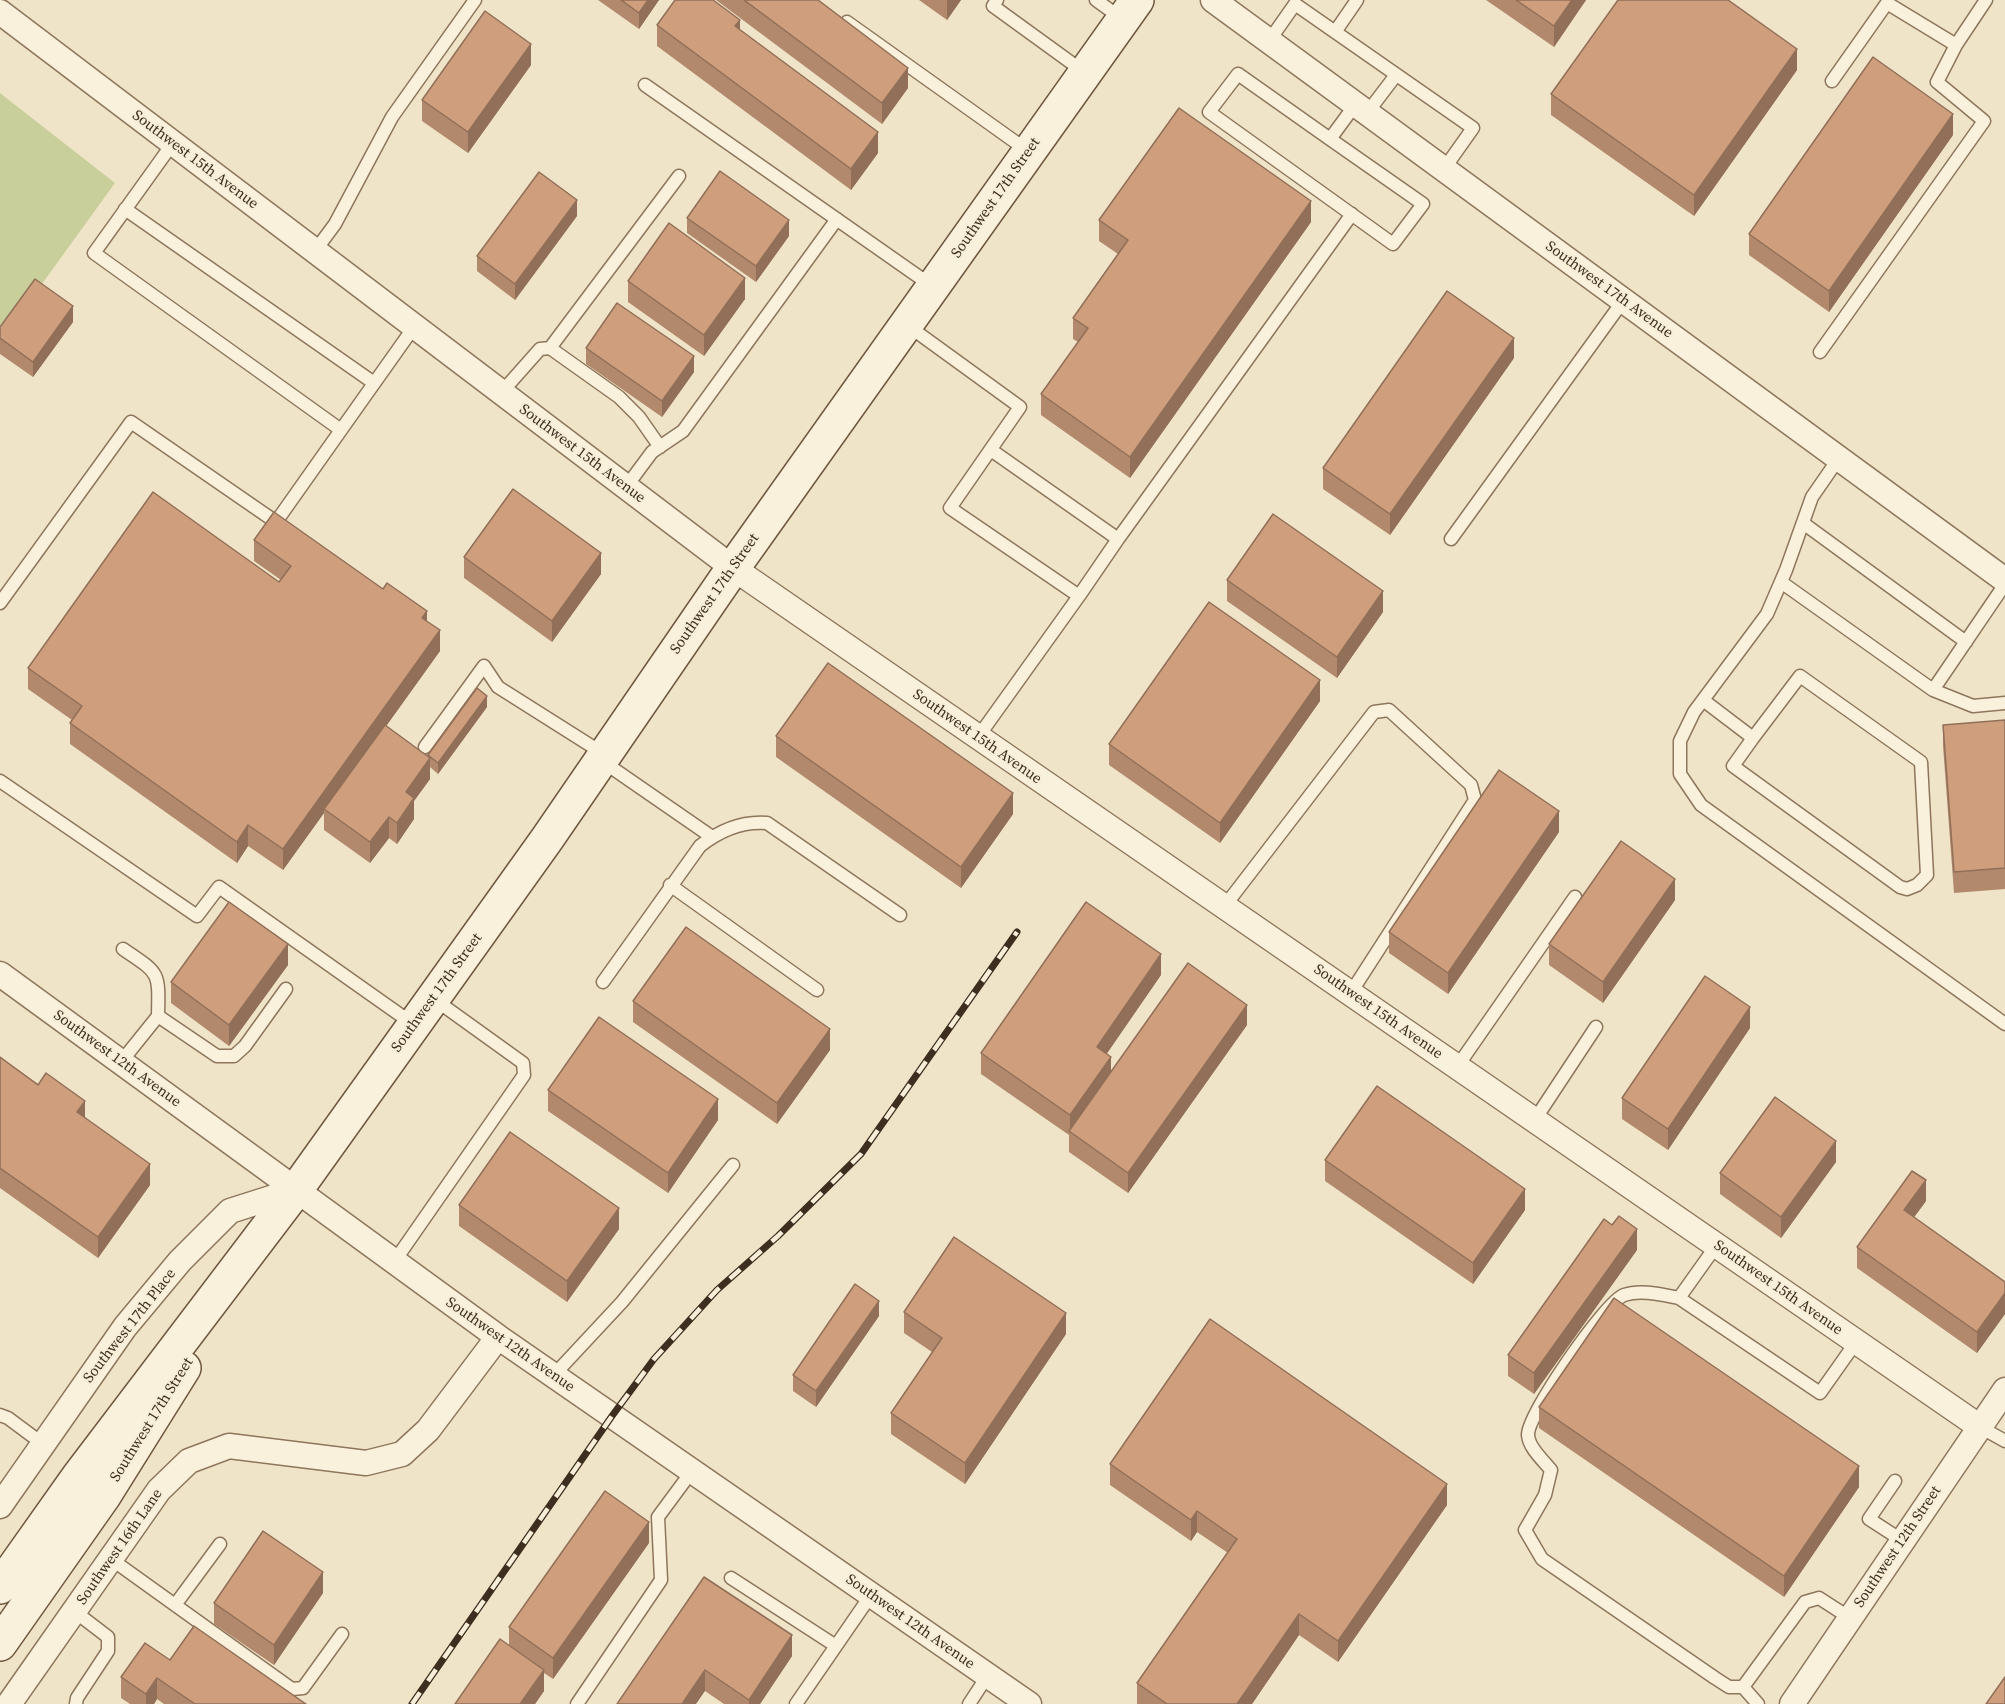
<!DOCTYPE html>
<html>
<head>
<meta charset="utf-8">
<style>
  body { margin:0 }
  canvas { display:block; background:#f0e4c8 }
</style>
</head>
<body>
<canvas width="2005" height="1704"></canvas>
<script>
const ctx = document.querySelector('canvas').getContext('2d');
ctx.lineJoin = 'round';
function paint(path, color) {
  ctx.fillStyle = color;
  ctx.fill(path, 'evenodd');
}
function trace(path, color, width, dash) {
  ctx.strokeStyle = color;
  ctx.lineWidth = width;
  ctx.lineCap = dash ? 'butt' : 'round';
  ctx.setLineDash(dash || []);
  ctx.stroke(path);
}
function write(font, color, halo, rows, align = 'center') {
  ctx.font = font + ' "Source Serif 4",serif';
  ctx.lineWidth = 4.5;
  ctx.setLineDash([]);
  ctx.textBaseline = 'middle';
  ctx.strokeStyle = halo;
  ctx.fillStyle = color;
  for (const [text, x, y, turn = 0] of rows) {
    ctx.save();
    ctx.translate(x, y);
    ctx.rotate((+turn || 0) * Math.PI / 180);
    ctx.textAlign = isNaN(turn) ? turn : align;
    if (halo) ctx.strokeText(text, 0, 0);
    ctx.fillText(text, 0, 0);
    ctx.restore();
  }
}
paint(new Path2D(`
  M0,93l115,90 -115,159z`), '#c9cf9b');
const service = new Path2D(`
  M997,0l-4,6 91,66
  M1096,0l26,19
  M847,22l181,129
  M1335,32l22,-32
  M1269,41l26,-37 178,124 -29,41
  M1832,81l55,-78 69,42
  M645,85l287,201
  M1367,113l29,-38
  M1330,139l93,65 -30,40 -184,-132 29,-38 92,65 25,-34
  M173,143l-79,110 247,177 73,-103
  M125,209l249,174
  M315,251l20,-27 57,-107 83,-117
  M907,325l113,82 -70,101 129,88 39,-57 -127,-89
  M550,348l129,-172
  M1820,352l164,-231 -47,-39 19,-37 30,-45
  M501,393l39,-44 10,-1 69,49 20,20 21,30
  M1839,458l-27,39 -26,73 -19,44 -73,98 -14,29v33l21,31 304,219
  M626,487l26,-35 31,-21 154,-212
  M1803,523l163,119
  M1118,539l234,-325
  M1451,539l172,-238
  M1781,582l152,108 72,-106
  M0,603l131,-181 145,100 65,-92
  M1933,690l40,16 32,-3
  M1703,700l50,38 -20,28 167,121 7,2 10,-4 10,-10 -6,-113 -121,-86 -47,62
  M978,737l101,-141
  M425,747l59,-81 14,21 106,67
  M602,761l110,76
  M0,781l197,135 22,-29 194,137
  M670,885l147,105
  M1224,907l150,-195 15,-2 82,75 4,15 -125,194
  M123,949c37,25 36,22 35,67
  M603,982l97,-136c19,-15 42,-25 67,-23l133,92
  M121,1062l37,-46 59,40h17l11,-10 41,-57
  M1457,1067l118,-170
  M1534,1121l62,-94
  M1716,1246l-37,52c-16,-3 -38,-9 -55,-3 -19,7 -97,120 -96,140 1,13 15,25 23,35l-6,25 -20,35 17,29 173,119 14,9h14
  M394,1262l130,-187 -1,-12 -89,-64
  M1679,1298l141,95 36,-51
  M553,1376l69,-74 111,-137
  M0,1415l8,3 35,26
  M1980,1427l25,14
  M1895,1481l-26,38 34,22
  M111,1559l181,130 11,-1 39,-54
  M731,1578l105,68
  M175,1605l45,-61
  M74,1611l34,26v14l-31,47 -1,6
  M577,1704l84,-124 -3,-63 34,-46
  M796,1704l75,-109
  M969,1704l19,-29
  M1758,1704l-15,-17 62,-85 14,-4 31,20`);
const minor = new Path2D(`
  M1213,0l792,580
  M0,12l733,556 1247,859
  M0,974l498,363 531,367
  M0,1506l125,-179 55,-66 50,-50 66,-21
  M9,1704l150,-214 30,-29 40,-15 137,17 36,-9 26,-24 70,-93
  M1792,1704l213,-314`);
const secondary = new Path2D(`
  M0,1587l78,-110 218,-287 251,-351 186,-271 404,-568
  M0,1644l104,-148 80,-128`);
trace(service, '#8d765c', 15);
trace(minor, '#8d765c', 27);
trace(secondary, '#6f573f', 36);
trace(service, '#faf1dc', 12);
trace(minor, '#faf1dc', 24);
trace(secondary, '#faf1dc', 33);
const rail = new Path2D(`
  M412,1704l200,-288 42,-57 63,-69 61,-54 83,-82 156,-222`);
trace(rail, '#3d2e20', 7);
trace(rail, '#f7eed8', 4.5, [14]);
paint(new Path2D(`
  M598,0h61l-20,29z
  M716,0h102l90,88 -26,36z
  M919,0h42l-14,20z
  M1486,0h100l-32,47z
  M657,25l83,5 138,123 -27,37 -194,-144z
  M531,65l-63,88 -46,-32v-21z
  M1797,70l-103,146 -143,-101v-21z
  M1953,135l-124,177 -80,-57v-21z
  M577,216l-62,84 -38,-29v-15z
  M687,218l102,18 -33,46 -69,-49z
  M1099,220l212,2 -181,256 -89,-63v-21l37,-52 -5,-3v-21l45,-64 -19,-13z
  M628,281l117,18 -41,57 -76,-54z
  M73,322l-40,55 -33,-23v-27z
  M586,348l108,24 -32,45 -76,-53z
  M1514,358l-124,177 -67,-46v-21z
  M254,540l173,81 13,30 -54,75 42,31v-2l59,-48 -49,67 -8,-7v12l-16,22v18l-17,25 -8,-6 -19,25 -46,-33v-17l-41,57 -35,-24 -11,17 -167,-119v-21l2,-3 -44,-31v-21l251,-86 2,-2 -27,-19z
  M464,557l137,17 -49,68 -88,-64z
  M1227,580l156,32 -46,66 -110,-77z
  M1320,701l-100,142 -111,-78v-21z
  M2005,720v169l-51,4 -11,-147v-21z
  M776,736l237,78 -52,74 -185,-131z
  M1559,832l-111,162 -59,-41v-21z
  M1675,900l-72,103 -54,-38v-21z
  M288,965l-59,81 -58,-43v-21z
  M1161,975l-55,79 5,18 136,-47 -119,168 -59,-41v-17l-88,-61v-21z
  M633,1001l197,49 -53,74 -144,-102z
  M1750,1028l-82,122 -46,-31v-21z
  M0,1057l85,60 65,68 -52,73 -98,-70z
  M548,1090l170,30 -50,73 -120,-82z
  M1325,1160l200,50 -52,74 -148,-103z
  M1836,1162l-55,76 -61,-44v-21z
  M1926,1201l-12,16 91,65v32l-28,39 -120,-85v-21z
  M459,1205l160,24 -52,73 -108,-76z
  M1637,1250l-103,144 -26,-18v-21z
  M904,1312l162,22 -101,150 -74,-50v-21l41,-61 -28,-19z
  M879,1316l-63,91 -23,-16v-16z
  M1539,1407l320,80 -75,110 -245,-169z
  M1110,1464l337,41 -109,157 -39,-27 -47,69h-115v-21l91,-130 -31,-21 -6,9 -81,-56z
  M649,1543l-96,136 -9,-6v18l-9,13h-80l54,-59v-18z
  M704,1577l88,79 -32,48h-36l-19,-13z
  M323,1593l-49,72 -60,-41v-21z
  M170,1660l136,44h-142l-7,-5 -3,5h-24l-9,-6v-21z`), '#b2896c');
paint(new Path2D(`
  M648,0h11l-20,29v-16z
  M947,0h14l-14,20z
  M1572,0h14l-32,47v-21z
  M740,20v21l-5,-15z
  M531,44v21l-63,88v-21z
  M1797,49v21l-103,146v-21z
  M908,68v20l-26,36v-21z
  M1953,114v21l-124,177v-21z
  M878,132v21l-27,37v-21z
  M577,200v16l-62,84v-16z
  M1311,201v21l-181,256v-21z
  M789,220v16l-33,46v-16z
  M745,278v21l-41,57v-21z
  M73,306v16l-40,55v-15z
  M1514,338v20l-124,177v-21z
  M694,356v16l-32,45v-16z
  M601,553v21l-49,68v-21z
  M1383,591v21l-46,66v-21z
  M427,611v21l-5,-14z
  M440,630v21l-114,159 -2,-1v4l-41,57v-21z
  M1320,680v21l-100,142v-20z
  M487,696v11l-49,67v-11z
  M430,758v21l-16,22v18l-17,25v-21l9,-31z
  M1013,793v21l-52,74v-21z
  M1559,811v21l-111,162v-21z
  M389,817v21l-19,25v-21z
  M248,825v21l-11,17v-21z
  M1675,879v21l-72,103v-21z
  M288,944v21l-59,81v-21z
  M1161,954v21l-64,93v-21z
  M1247,1005v20l-119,168v-20z
  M1750,1007v21l-82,122v-21z
  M830,1029v21l-53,74v-21z
  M1111,1057v21l-41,53v-16z
  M718,1099v21l-50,73v-20z
  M85,1101v21l-8,-10z
  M1836,1141v21l-55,76v-21z
  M150,1164v21l-52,73v-21z
  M1926,1180v21l-22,30v-21z
  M1525,1189v21l-52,74v-21z
  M619,1208v21l-52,73v-21z
  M1637,1229v21l-103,144v-21z
  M2005,1293v21l-28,39v-21z
  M879,1301v15l-63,91v-16z
  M1066,1313v21l-101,150v-21z
  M1859,1466v21l-75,110v-21z
  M1447,1484v21l-109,157v-21z
  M1197,1511v21l-6,9v-21z
  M649,1522v21l-96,136v-21z
  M323,1572v21l-49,72v-20z
  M1299,1614v21l-47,69h-15z
  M792,1635v21l-32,48h-11v-4z
  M544,1670v21l-9,13h-15z
  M705,1670v21l-9,13h-14z
  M157,1678v21l-3,5h-8v-10z`), '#916f58');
const building = new Path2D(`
  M621,0h27l-9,13z
  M675,0h38l27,20 -5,6 143,106 -27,37 -194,-144z
  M744,0h74l90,68 -26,35z
  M1516,0h56l-18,26z
  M1618,0h110l69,49 -103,146 -143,-101z
  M485,11l46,33 -63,88 -46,-32z
  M1873,57l80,57 -124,177 -80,-57z
  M1179,108l132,93 -181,256 -89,-63 47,-66 -15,-10 55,-78 -29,-20z
  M720,171l69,49 -33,46 -69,-48z
  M539,172l38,28 -62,84 -38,-28z
  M669,223l76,55 -41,57 -76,-54z
  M35,279l38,27 -40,56 -33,-24v-11z
  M1447,291l67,47 -124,176 -67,-46z
  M617,303l77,53 -32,45 -76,-53z
  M513,489l88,64 -49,68 -88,-64z
  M153,492l126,90 12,-16 -37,-26 20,-28 109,77 4,-6 40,28 -5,7 18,12 -157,219 -35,-24 -11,17 -167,-119 12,-17 -54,-38z
  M1273,514l110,77 -46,66 -110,-77z
  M1209,602l111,78 -100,143 -111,-79z
  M828,663l185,130 -52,74 -185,-131z
  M477,688l10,8 -49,67 -10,-8z
  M2005,720v148l-51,4 -11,-147z
  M385,725l45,33 -24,34 8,6 -17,25 -8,-6 -19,25 -46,-33z
  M1499,770l60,41 -111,162 -59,-41z
  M1621,841l54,38 -72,103 -54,-38z
  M229,902l59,42 -59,81 -58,-43z
  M1086,902l75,52 -64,93 14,10 -41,58 -89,-62z
  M686,927l144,102 -53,74 -144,-102z
  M1188,963l59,42 -119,168 -59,-42z
  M1705,976l45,31 -82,122 -46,-31z
  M599,1017l119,82 -50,74 -120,-83z
  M0,1057l38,28 8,-12 39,28 -8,11 73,52 -52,73 -98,-69z
  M1377,1086l148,103 -52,74 -148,-103z
  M1775,1097l61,44 -55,76 -61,-44z
  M510,1132l109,76 -52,73 -108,-76z
  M1912,1171l14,9 -22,30 101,72v11l-28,39 -120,-85z
  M1619,1216l18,13 -103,144 -26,-18 96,-136 8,6z
  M954,1237l112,76 -101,150 -74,-50 51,-75 -38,-26z
  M855,1284l24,17 -63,90 -23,-16z
  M1614,1298l245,168 -75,110 -245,-169z
  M1210,1319l237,165 -109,157 -39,-27 -62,90h-70l-30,-21 100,-144 -40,-28 -6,9 -81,-56z
  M605,1491l44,31 -96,136 -44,-31z
  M263,1531l60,41 -49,73 -60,-42z
  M704,1577l88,58 -43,65 -44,-30 -23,34h-65z
  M194,1626l112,78h-111l-38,-26 -11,16 -25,-17 24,-34 25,17z
  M500,1639l44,31 -24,34h-65z
  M2005,1677v27h-19z`);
paint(building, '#cf9f7d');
trace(building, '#916f58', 1.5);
write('15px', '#3d2e20', '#f7eed8', [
  ["Southwest 15th Avenue",195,160,37],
  ["Southwest 17th Street",996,198,-55],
  ["Southwest 17th Avenue",1609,290,36],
  ["Southwest 15th Avenue",582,454,37],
  ["Southwest 17th Street",715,594,-55],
  ["Southwest 15th Avenue",977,737,35],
  ["Southwest 17th Street",437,993,-54],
  ["Southwest 15th Avenue",1378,1012,35],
  ["Southwest 12th Avenue",117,1059,36],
  ["Southwest 15th Avenue",1778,1288,35],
  ["Southwest 17th Place",130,1326,-52],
  ["Southwest 12th Avenue",510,1345,35],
  ["Southwest 17th Street",152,1420,-58],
  ["Southwest 16th Lane",120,1547,-55],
  ["Southwest 12th Street",1898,1547,-56],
  ["Southwest 12th Avenue",910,1622,35]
]);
</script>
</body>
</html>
